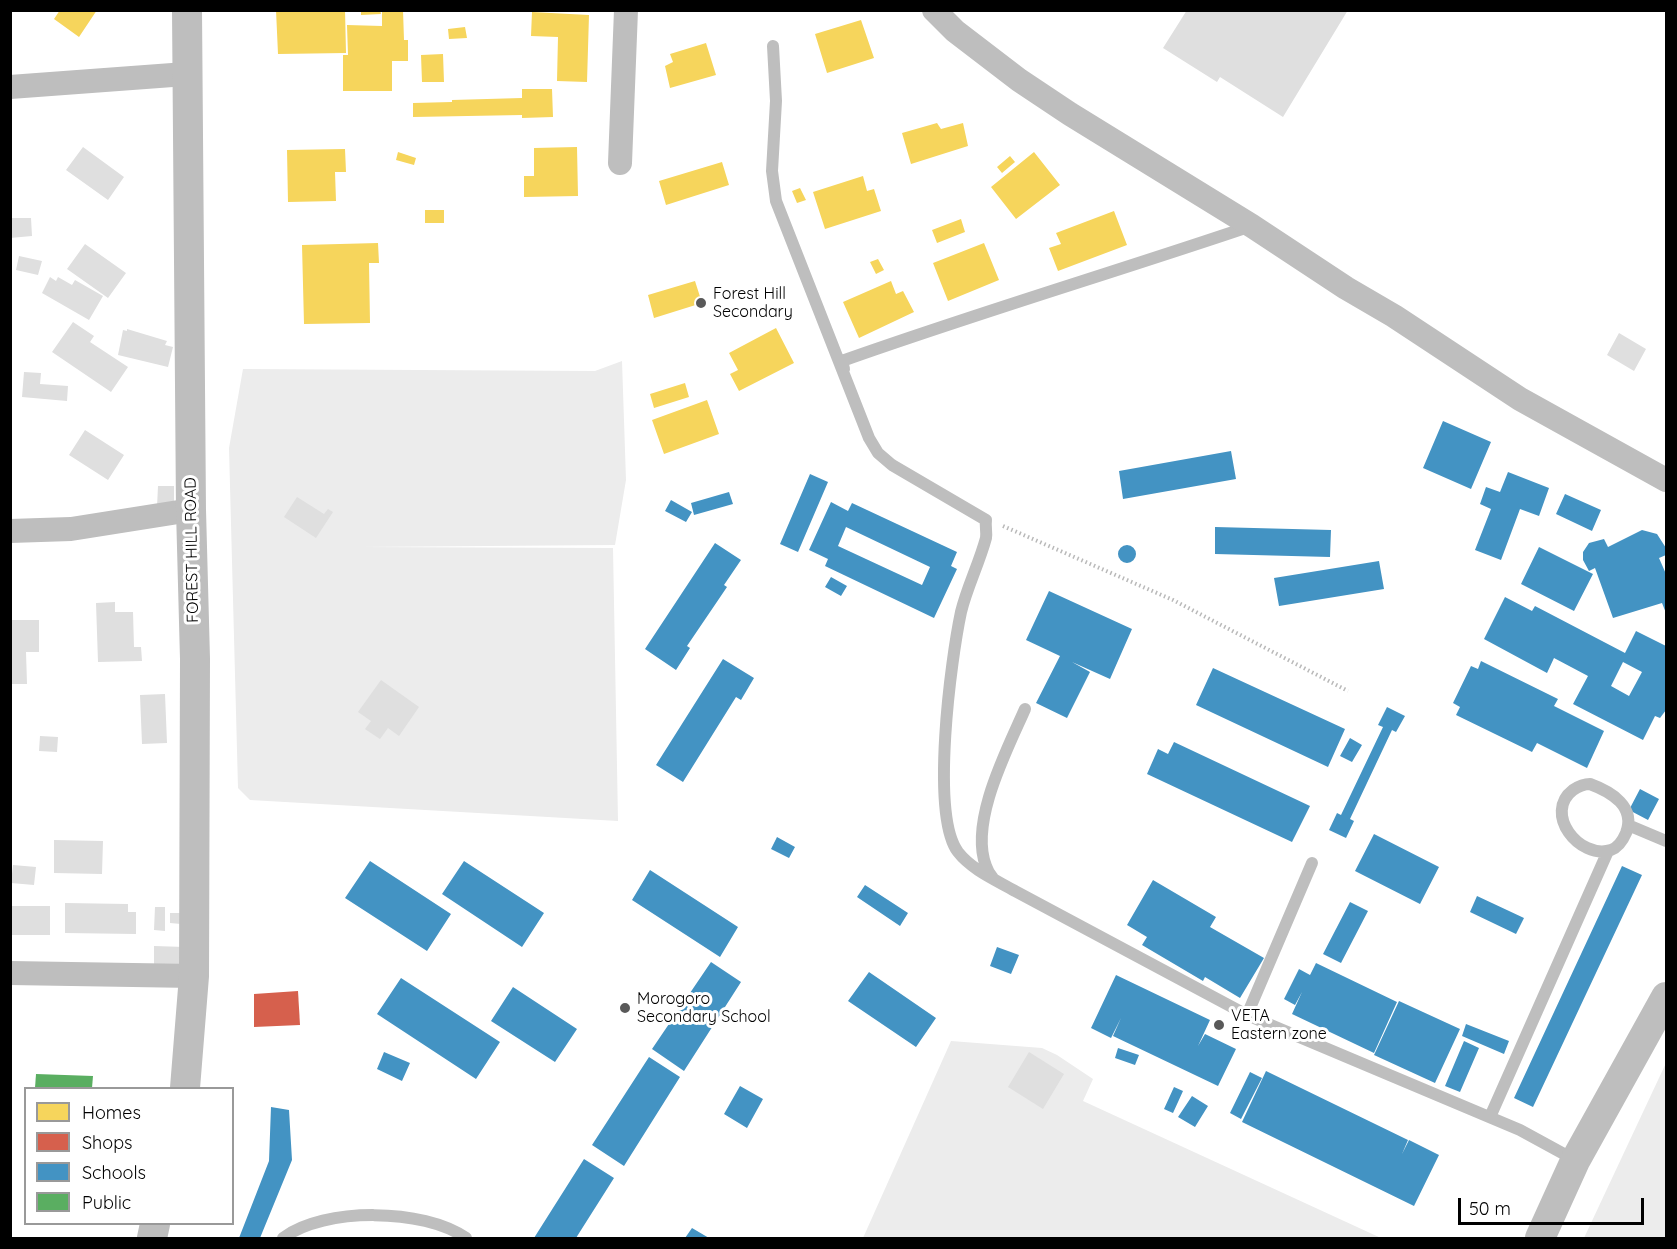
<!DOCTYPE html>
<html>
<head>
<meta charset="utf-8">
<style>
  body { margin:0 }
  #map { position:relative; width:1677px; height:1249px; overflow:hidden; background:#fff; font-family:Quicksand,sans-serif }
  canvas { display:block }
  .frame { position:absolute; inset:0; border:12px solid #000; pointer-events:none }
  .legend { position:absolute; left:24px; top:1087px; width:210px; height:138px; box-sizing:border-box; background:#fff; border:2px solid #999; margin:0; padding:8px 10px; list-style:none; font-size:18px; color:#000 }
  .legend li { display:flex; align-items:center; gap:12px; height:30px }
  .legend b { width:30px; border:2px solid #999 }
  .scale { position:absolute; left:1458px; top:1198px; width:186px; height:27px; box-sizing:border-box; border:3px solid #000; border-top:0; padding-left:8px; font-size:18px; line-height:21px; white-space:nowrap; color:#000; -webkit-text-stroke:4px #fff; paint-order:stroke }
</style>
</head>
<body>
<div id="map">
<canvas width="1677" height="1249"></canvas>
<div class="frame"></div>
<ul class="legend">
<li><b style="height:16px;background:#f6d55c"></b>Homes</li>
<li><b style="height:16px;background:#d6604d"></b>Shops</li>
<li><b style="height:16px;background:#4393c3"></b>Schools</li>
<li><b style="height:16px;background:#5aae61"></b>Public</li>
</ul>
<div class="scale">50 m</div>
</div>
<script>
const ctx = document.querySelector('canvas').getContext('2d');
ctx.lineJoin = 'round';
function paint(path, color) {
  ctx.fillStyle = color;
  ctx.fill(path, 'evenodd');
}
function trace(path, color, width, dash) {
  ctx.strokeStyle = color;
  ctx.lineWidth = width;
  ctx.lineCap = dash ? 'butt' : 'round';
  ctx.setLineDash(dash || []);
  ctx.stroke(path);
}
function write(font, color, halo, rows, align = 'center') {
  ctx.font = font + ' Quicksand,sans-serif';
  ctx.lineWidth = 6;
  ctx.setLineDash([]);
  ctx.textBaseline = 'middle';
  ctx.strokeStyle = halo;
  ctx.fillStyle = color;
  for (const [text, x, y, turn = 0] of rows) {
    ctx.save();
    ctx.translate(x, y);
    ctx.rotate((+turn || 0) * Math.PI / 180);
    ctx.textAlign = isNaN(turn) ? turn : align;
    if (halo) ctx.strokeText(text, 0, 0);
    ctx.fillText(text, 0, 0);
    ctx.restore();
  }
}
paint(new Path2D(`
  M622,361l4,119 -11,65 -255,2 253,1 5,273 -368,-21 -12,-12 -9,-340 14,-79 352,2z
  M951,1041l91,7 15,7 36,24 -10,22 298,137h-518z
  M1666,1063v175h-82z`), '#ececec');
paint(new Path2D(`
  M60,10h37l-18,27 -25,-18z
  M276,10h69l1,43 -68,1z
  M361,10h19l1,4 -20,1z
  M382,10h21l1,30h4v21h-16v30h-49v-36h5l-1,-30 35,1z
  M532,12l57,3 -2,67 -30,-1 1,-44 -27,-1z
  M861,20l13,38 -47,15 -12,-39z
  M465,27l2,11 -18,1 -1,-10z
  M706,43l10,32 -46,13 -5,-22 8,-4 -3,-8z
  M443,54l1,28h-22l-1,-27z
  M522,89h30l1,28 -31,1v-3l-109,2v-14l39,-1v-2l70,-2z
  M937,123l4,6 22,-6 5,23 -57,18 -9,-31z
  M577,147l1,49 -54,1v-21h10v-28z
  M345,149l1,23h-11l1,29 -48,1 -1,-52z
  M398,152l18,6 -2,7 -18,-5z
  M1034,152l26,33 -44,34 -25,-32z
  M1010,156l5,6 -13,11 -5,-6z
  M722,162l7,23 -63,20 -7,-24z
  M863,176l4,15 7,-2 7,22 -56,18 -12,-37z
  M800,188l6,12 -9,3 -5,-12z
  M425,210h19v13h-19z
  M1114,211l13,34 -69,26 -9,-23 12,-4 -5,-11z
  M961,219l4,13 -28,11 -5,-13z
  M378,243l1,20h-10l1,60 -66,1 -2,-79z
  M984,243l15,37 -51,21 -15,-38z
  M878,259l6,11 -8,4 -6,-12z
  M695,281l7,22 -48,15 -6,-23z
  M891,281l5,13 7,-3 11,21 -55,26 -16,-36z
  M776,328l18,35 -55,28 -9,-17 8,-4 -9,-17z
  M685,383l4,14 -35,11 -4,-14z
  M707,400l12,34 -55,20 -12,-34z`), '#f6d55c');
paint(new Path2D(`
  M298,991l2,34 -46,2v-33z`), '#d6604d');
paint(new Path2D(`
  M1443,421l48,21 -20,47 -48,-21z
  M1231,451l5,28 -113,20 -4,-28z
  M1508,472l41,16 -10,28 -19,-7 -19,51 -26,-10 16,-41 -11,-5 6,-17 14,5z
  M810,474l18,8 -30,70 -18,-8z
  M729,492l4,12 -39,11 -3,-12z
  M1565,494l36,16 -9,21 -36,-17z
  M671,500l21,12 -6,10 -21,-11z
  M831,502l17,9 4,-8 105,49 -6,14 6,3 -23,49 -109,-52 3,-7 -19,-9zM846,527l84,40 -8,18 -84,-39z
  M1215,527l116,3 -1,27 -115,-3z
  M1642,530l15,4 9,14v7l-7,3 7,16v39l-4,-10 -49,15 -18,-50 -6,3 -6,-11v-8l6,-9 15,-4 4,8z
  M715,543l26,17 -17,25 3,2 -40,59 3,2 -14,22 -31,-21z
  M1118 554a9 9 0 1 1 18 0a9 9 0 1 1-18 0Z
  M1539,547l54,27 -19,37 -53,-27z
  M1379,561l5,28 -105,17 -5,-28z
  M831,577l16,9 -6,10 -16,-9z
  M1049,591l83,38 -22,50 -38,-17 18,10 -23,46 -31,-15 24,-47 -34,-16z
  M1505,597l27,14 3,-5 90,47 11,-22 30,15v64l-6,8 -5,-2 -12,24 -70,-36 15,-28 -34,-18 -7,15 -63,-34zM1623,662l19,10 -13,24 -18,-10z
  M723,659l31,19 -13,22 -5,-3 -53,85 -27,-17z
  M1481,661l77,38 -4,7 50,25 -17,37 -50,-25 -5,9 -76,-37 4,-8 -7,-4 18,-37 7,3z
  M1213,668l132,61 -17,38 -132,-62z
  M1387,707l18,9 -9,16 -4,-2 -42,89 4,2 -8,17 -17,-8 8,-17 4,2 42,-88 -5,-2z
  M1350,738l12,7 -10,17 -12,-6z
  M1174,742l136,64 -18,36 -145,-68 11,-25 10,5z
  M1640,789l19,10 -11,21 -19,-10z
  M1374,834l65,33 -19,37 -65,-33z
  M777,837l18,10 -6,11 -18,-9z
  M370,861l81,53 -24,37 -82,-53z
  M464,861l80,52 -22,34 -80,-53z
  M1622,866l20,9 -109,232 -19,-9z
  M650,870l88,57 -18,30 -88,-57z
  M1153,880l63,37 -6,10 54,31 -24,40 -35,-21 -2,4 -61,-36 5,-8 -20,-12z
  M865,885l43,28 -8,13 -43,-29z
  M1477,896l47,22 -8,16 -46,-22z
  M1350,902l18,9 -27,52 -18,-9z
  M997,947l22,8 -8,19 -21,-8z
  M711,962l30,20 -57,89 -32,-22z
  M1316,963l81,39 -23,51 -82,-39 10,-22 -7,13 -11,-6 15,-30 11,6z
  M869,972l67,46 -20,29 -68,-46z
  M1116,975l94,45 -12,26 7,-12 31,15 -18,37 -105,-50 8,-18 -10,20 -20,-10z
  M401,978l99,64 -24,37 -99,-65z
  M513,987l64,42 -22,33 -64,-41z
  M1399,1001l61,28 -25,54 -61,-28z
  M1466,1024l43,17 -5,13 -42,-18z
  M1464,1041l15,7 -19,44 -15,-6z
  M1118,1048l21,7 -4,10 -20,-7z
  M384,1052l26,11 -8,18 -25,-12z
  M649,1057l31,20 -56,89 -32,-21z
  M1266,1071l142,69 -6,14 7,-14 30,15 -25,51 -172,-84z
  M1250,1072l12,6 -21,41 -11,-6z
  M740,1086l23,13 -16,29 -23,-14z
  M1174,1087l9,4 -10,22 -9,-4z
  M1192,1096l16,10 -13,21 -17,-10z
  M271,1107l18,3 3,50 -32,78h-21l30,-77z
  M584,1159l30,19 -38,60h-42z
  M692,1228l17,10h-24z`), '#4393c3');
paint(new Path2D(`
  M36,1074l57,2 -1,12h-57z`), '#5aae61');
paint(new Path2D(`
  M1187,10h161l-65,107 -63,-40 -3,5 -54,-34z
  M83,147l41,30 -16,23 -42,-30z
  M10,218h21l1,18 -22,2z
  M85,244l41,29 -18,25 -41,-29z
  M19,256l23,5 -4,14 -22,-5z
  M50,277l6,4 2,-4 14,8 3,-5 28,16 -14,24 -47,-27z
  M73,322l21,14 -4,6 38,25 -17,25 -59,-40z
  M127,329l40,12 -2,4 8,2 -5,20 -50,-12 5,-25 4,1z
  M1619,333l27,16 -12,22 -27,-16z
  M24,372l17,1 -1,11 28,2 -1,15 -45,-4z
  M85,430l39,25 -16,25 -39,-25z
  M158,486h16v22l-17,-1z
  M297,497l27,17 4,-5 5,3 -17,26 -32,-21z
  M115,602v10h18l1,35h7l1,14 -44,1 -2,-59z
  M10,620h29v32h-13l1,32h-17z
  M381,680l38,27 -20,29 -11,-8 -8,11 -15,-10 6,-8 -13,-9z
  M165,694l2,49 -25,1 -2,-49z
  M40,736l18,1 -1,15 -18,-1z
  M54,840l49,1 -1,33 -48,-1z
  M13,865l23,2 -2,18 -23,-2z
  M65,903l63,1v8h8v22l-71,-1z
  M10,906h40v29h-40z
  M155,907h10v24l-11,-1z
  M170,913h11v11l-11,-1z
  M154,946l31,1 -1,22h-30z
  M1029,1052l35,22 -21,35 -35,-22z`), '#dfdfdf');
trace(new Path2D(`
  M1003,526l170,74 175,91`), '#b9b9b9', 4, [1.5, 3]);
trace(new Path2D(`
  M773,46l3,55 -4,70 4,30 93,237 9,15 14,12 94,55c-1,7 1,12 0,18 -7,26 -19,49 -25,74 -10,47 -31,203 -3,240 14,18 38,28 57,39l232,124 273,115 55,30
  M844,369l-2,-8c135,-48 273,-89 409,-135
  M1590,784c22,8 46,23 36,49 -3,7 -7,14 -15,17 -32,10 -68,-37 -38,-60 6,-4 10,-6 17,-6z
  M1628,825l38,16
  M993,878c-4,-4 -5,-6 -7,-12 -17,-44 21,-116 39,-157
  M1247,1015l65,-152
  M1490,1117l118,-266
  M283,1238c41,-31 141,-30 183,0`), '#bebebe', 12);
trace(new Path2D(`
  M934,10l21,21 64,49 51,34 182,112 94,62 48,28 126,83 146,81
  M10,87l176,-13
  M620,163l6,-153
  M10,531l61,-2 120,-19
  M10,973l184,3`), '#bebebe', 24);
trace(new Path2D(`
  M185,1088l9,-112 1,-317 -4,-149 -4,-500
  M152,1238l3,-14
  M1540,1238l35,-77 91,-164`), '#bebebe', 30);
for (const [x, y, r, color] of [
  [701,303,6,"#595959"],
  [625,1008,6,"#595959"],
  [1219,1025,6,"#595959"]
]) {
  const dot = new Path2D();
  dot.arc(x, y, r, 0, 2 * Math.PI);
  ctx.fillStyle = color;
  ctx.fill(dot);
  trace(dot, '#fff', 2);
}
write('16px', '#000', '#fff', [
  ["Forest Hill",713,294],
  ["Secondary",713,312],
  ["Morogoro",637,999],
  ["Secondary School",637,1017],
  ["VETA",1231,1016],
  ["Eastern zone",1231,1034]
], 'left');
write('16px', '#000', '#fff', [
  ["FOREST HILL ROAD",192,550,-91]
]);
</script>
</body>
</html>
